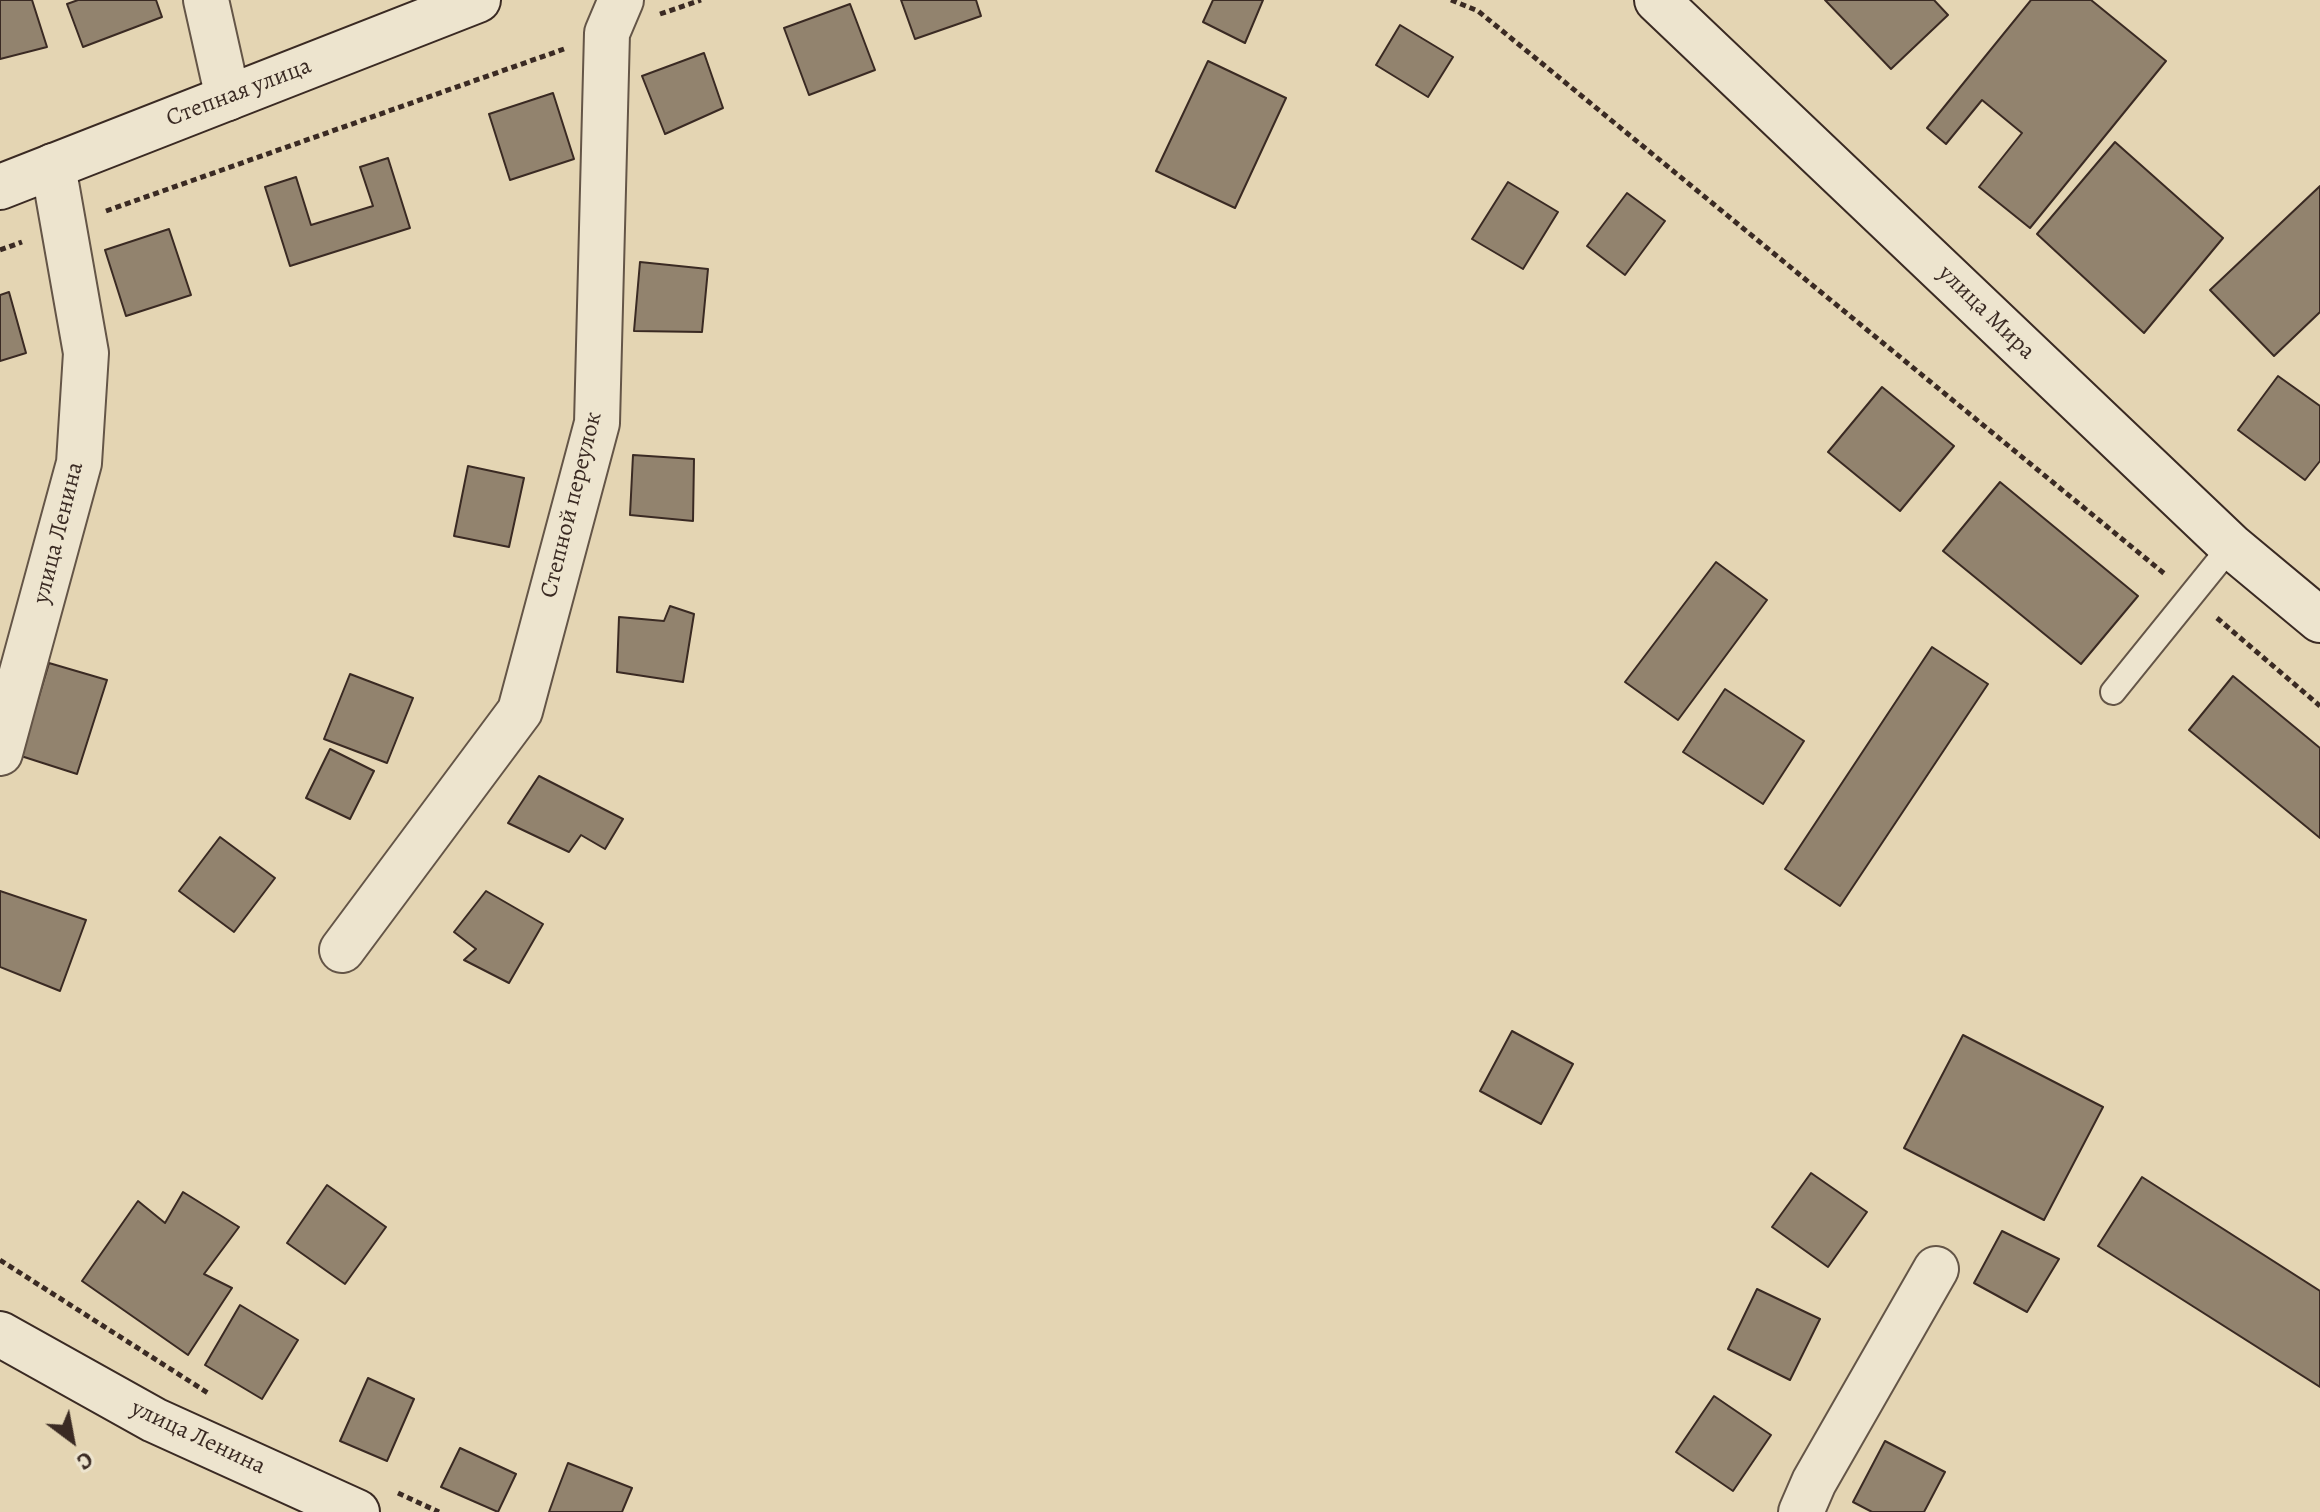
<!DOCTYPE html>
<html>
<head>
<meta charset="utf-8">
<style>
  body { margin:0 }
  #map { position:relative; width:2320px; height:1512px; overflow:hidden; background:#e4d5b3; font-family:Alegreya,serif }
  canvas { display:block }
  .north { position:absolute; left:32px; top:1400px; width:80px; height:80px; -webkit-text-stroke:6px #ede4ce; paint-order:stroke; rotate:148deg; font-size:22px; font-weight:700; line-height:32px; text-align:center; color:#3a2a23 }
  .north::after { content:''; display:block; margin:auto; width:28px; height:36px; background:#3a2a23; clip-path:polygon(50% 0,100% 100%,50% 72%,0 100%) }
</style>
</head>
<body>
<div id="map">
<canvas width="2320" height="1512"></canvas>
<div class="north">С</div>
</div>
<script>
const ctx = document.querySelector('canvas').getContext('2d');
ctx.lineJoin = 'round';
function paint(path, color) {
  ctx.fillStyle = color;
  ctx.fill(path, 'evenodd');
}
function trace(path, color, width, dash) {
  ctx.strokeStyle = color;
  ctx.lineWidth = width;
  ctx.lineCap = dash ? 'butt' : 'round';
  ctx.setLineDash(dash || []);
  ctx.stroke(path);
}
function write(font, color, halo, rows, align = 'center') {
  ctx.font = font + ' Alegreya,serif';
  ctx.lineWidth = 7;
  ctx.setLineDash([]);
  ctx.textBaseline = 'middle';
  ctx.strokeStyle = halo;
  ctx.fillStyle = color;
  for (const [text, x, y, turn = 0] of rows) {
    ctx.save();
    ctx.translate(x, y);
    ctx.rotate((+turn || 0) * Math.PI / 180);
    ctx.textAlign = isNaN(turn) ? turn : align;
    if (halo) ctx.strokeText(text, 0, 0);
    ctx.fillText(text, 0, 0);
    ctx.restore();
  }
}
const building = new Path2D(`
  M0,0h32l15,47 -47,12z
  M78,0h78l6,17 -79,30 -16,-43z
  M901,0h75l5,16 -66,23z
  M1213,0h50l-18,43 -42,-21z
  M1825,0h109l14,15 -57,54z
  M2031,0h60l75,61 -136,167 -51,-41 43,-54 -40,-33 -36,44 -19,-16z
  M850,4l25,66 -66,25 -25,-67z
  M1400,25l53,32 -25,40 -52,-32z
  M704,53l19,55 -58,26 -23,-58z
  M1208,61l78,37 -51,110 -79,-37z
  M553,93l21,66 -64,21 -21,-66z
  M2115,142l108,96 -79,95 -107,-99z
  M388,158l22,70 -120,38 -25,-79 31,-10 15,48 62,-19 -13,-39z
  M1508,182l50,30 -35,57 -51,-30z
  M2320,186v126l-46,44 -64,-66z
  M1627,193l38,28 -40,54 -38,-29z
  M169,229l22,66 -65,21 -21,-66z
  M640,262l68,7 -6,63 -68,-1z
  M9,292l17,61 -26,8v-66z
  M2278,376l42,30v55l-15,19 -67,-50z
  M1882,387l72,59 -54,65 -72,-59z
  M633,455l61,4 -1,62 -63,-6z
  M468,466l56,12 -15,69 -55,-11z
  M2000,482l138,114 -57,68 -138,-113z
  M1716,562l51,38 -89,120 -53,-38z
  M670,606l24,8 -11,68 -66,-10 2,-55 45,4z
  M1932,647l56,37 -148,222 -55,-37z
  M49,663l58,17 -30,94 -56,-18z
  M350,674l63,24 -26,65 -63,-24z
  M2233,676l87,72v90l-131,-108z
  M1725,689l79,52 -41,63 -80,-52z
  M330,749l44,22 -24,48 -44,-21z
  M539,776l84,43 -18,30 -24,-14 -12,17 -61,-29z
  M220,837l55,41 -41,54 -55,-41z
  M0,891l86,29 -26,71 -60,-24z
  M486,891l57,33 -34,59 -45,-23 12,-11 -22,-17z
  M1512,1031l61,33 -32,60 -61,-33z
  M1963,1035l140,72 -59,113 -140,-72z
  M1811,1173l56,39 -39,55 -56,-40z
  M2142,1177l178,114v96l-222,-141z
  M327,1185l59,42 -41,57 -58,-41z
  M183,1192l56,35 -35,47 28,14 -44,67 -106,-74 56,-80 27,22z
  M2002,1231l57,28 -32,53 -53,-29z
  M1757,1289l63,30 -30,61 -62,-31z
  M240,1305l58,35 -36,59 -57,-34z
  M368,1378l46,21 -27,62 -47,-20z
  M1714,1396l57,39 -38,56 -57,-39z
  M1885,1441l60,31 -21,40h-52l-19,-10z
  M460,1448l56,26 -18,38 -57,-25z
  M568,1463l64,25 -10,24h-73z`);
paint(building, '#92836e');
trace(building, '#3a2a23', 2);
const lane = new Path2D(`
  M2113,692l118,-146`);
const street = new Path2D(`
  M206,0l22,98
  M0,753l79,-290 7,-110 -33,-187
  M342,950l178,-239 77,-288 10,-390 14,-33
  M1801,1512l13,-30 122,-213`);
const secondary = new Path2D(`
  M1657,0l574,546 89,74
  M0,187l478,-187
  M0,1334l154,86 203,92`);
trace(lane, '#645547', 28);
trace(street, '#645547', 48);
trace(secondary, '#3a2a23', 48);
trace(new Path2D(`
  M1451,0l27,11 688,564
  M660,14l41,-14
  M106,211l458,-162
  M0,250l22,-8
  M2217,618l103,88
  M0,1260l208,133
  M398,1493l41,19`), '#3a2a23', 5, [6, 4]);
trace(lane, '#ede4ce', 24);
trace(street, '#ede4ce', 44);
trace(secondary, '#ede4ce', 44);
write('24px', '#3a2a23', '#ede4ce', [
  ["Степная улица",239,93,-21],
  ["улица Мира",1986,313,44],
  ["Степной переулок",572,505,-76],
  ["улица Ленина",59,533,-76],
  ["улица Ленина",198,1438,25]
]);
</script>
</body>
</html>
